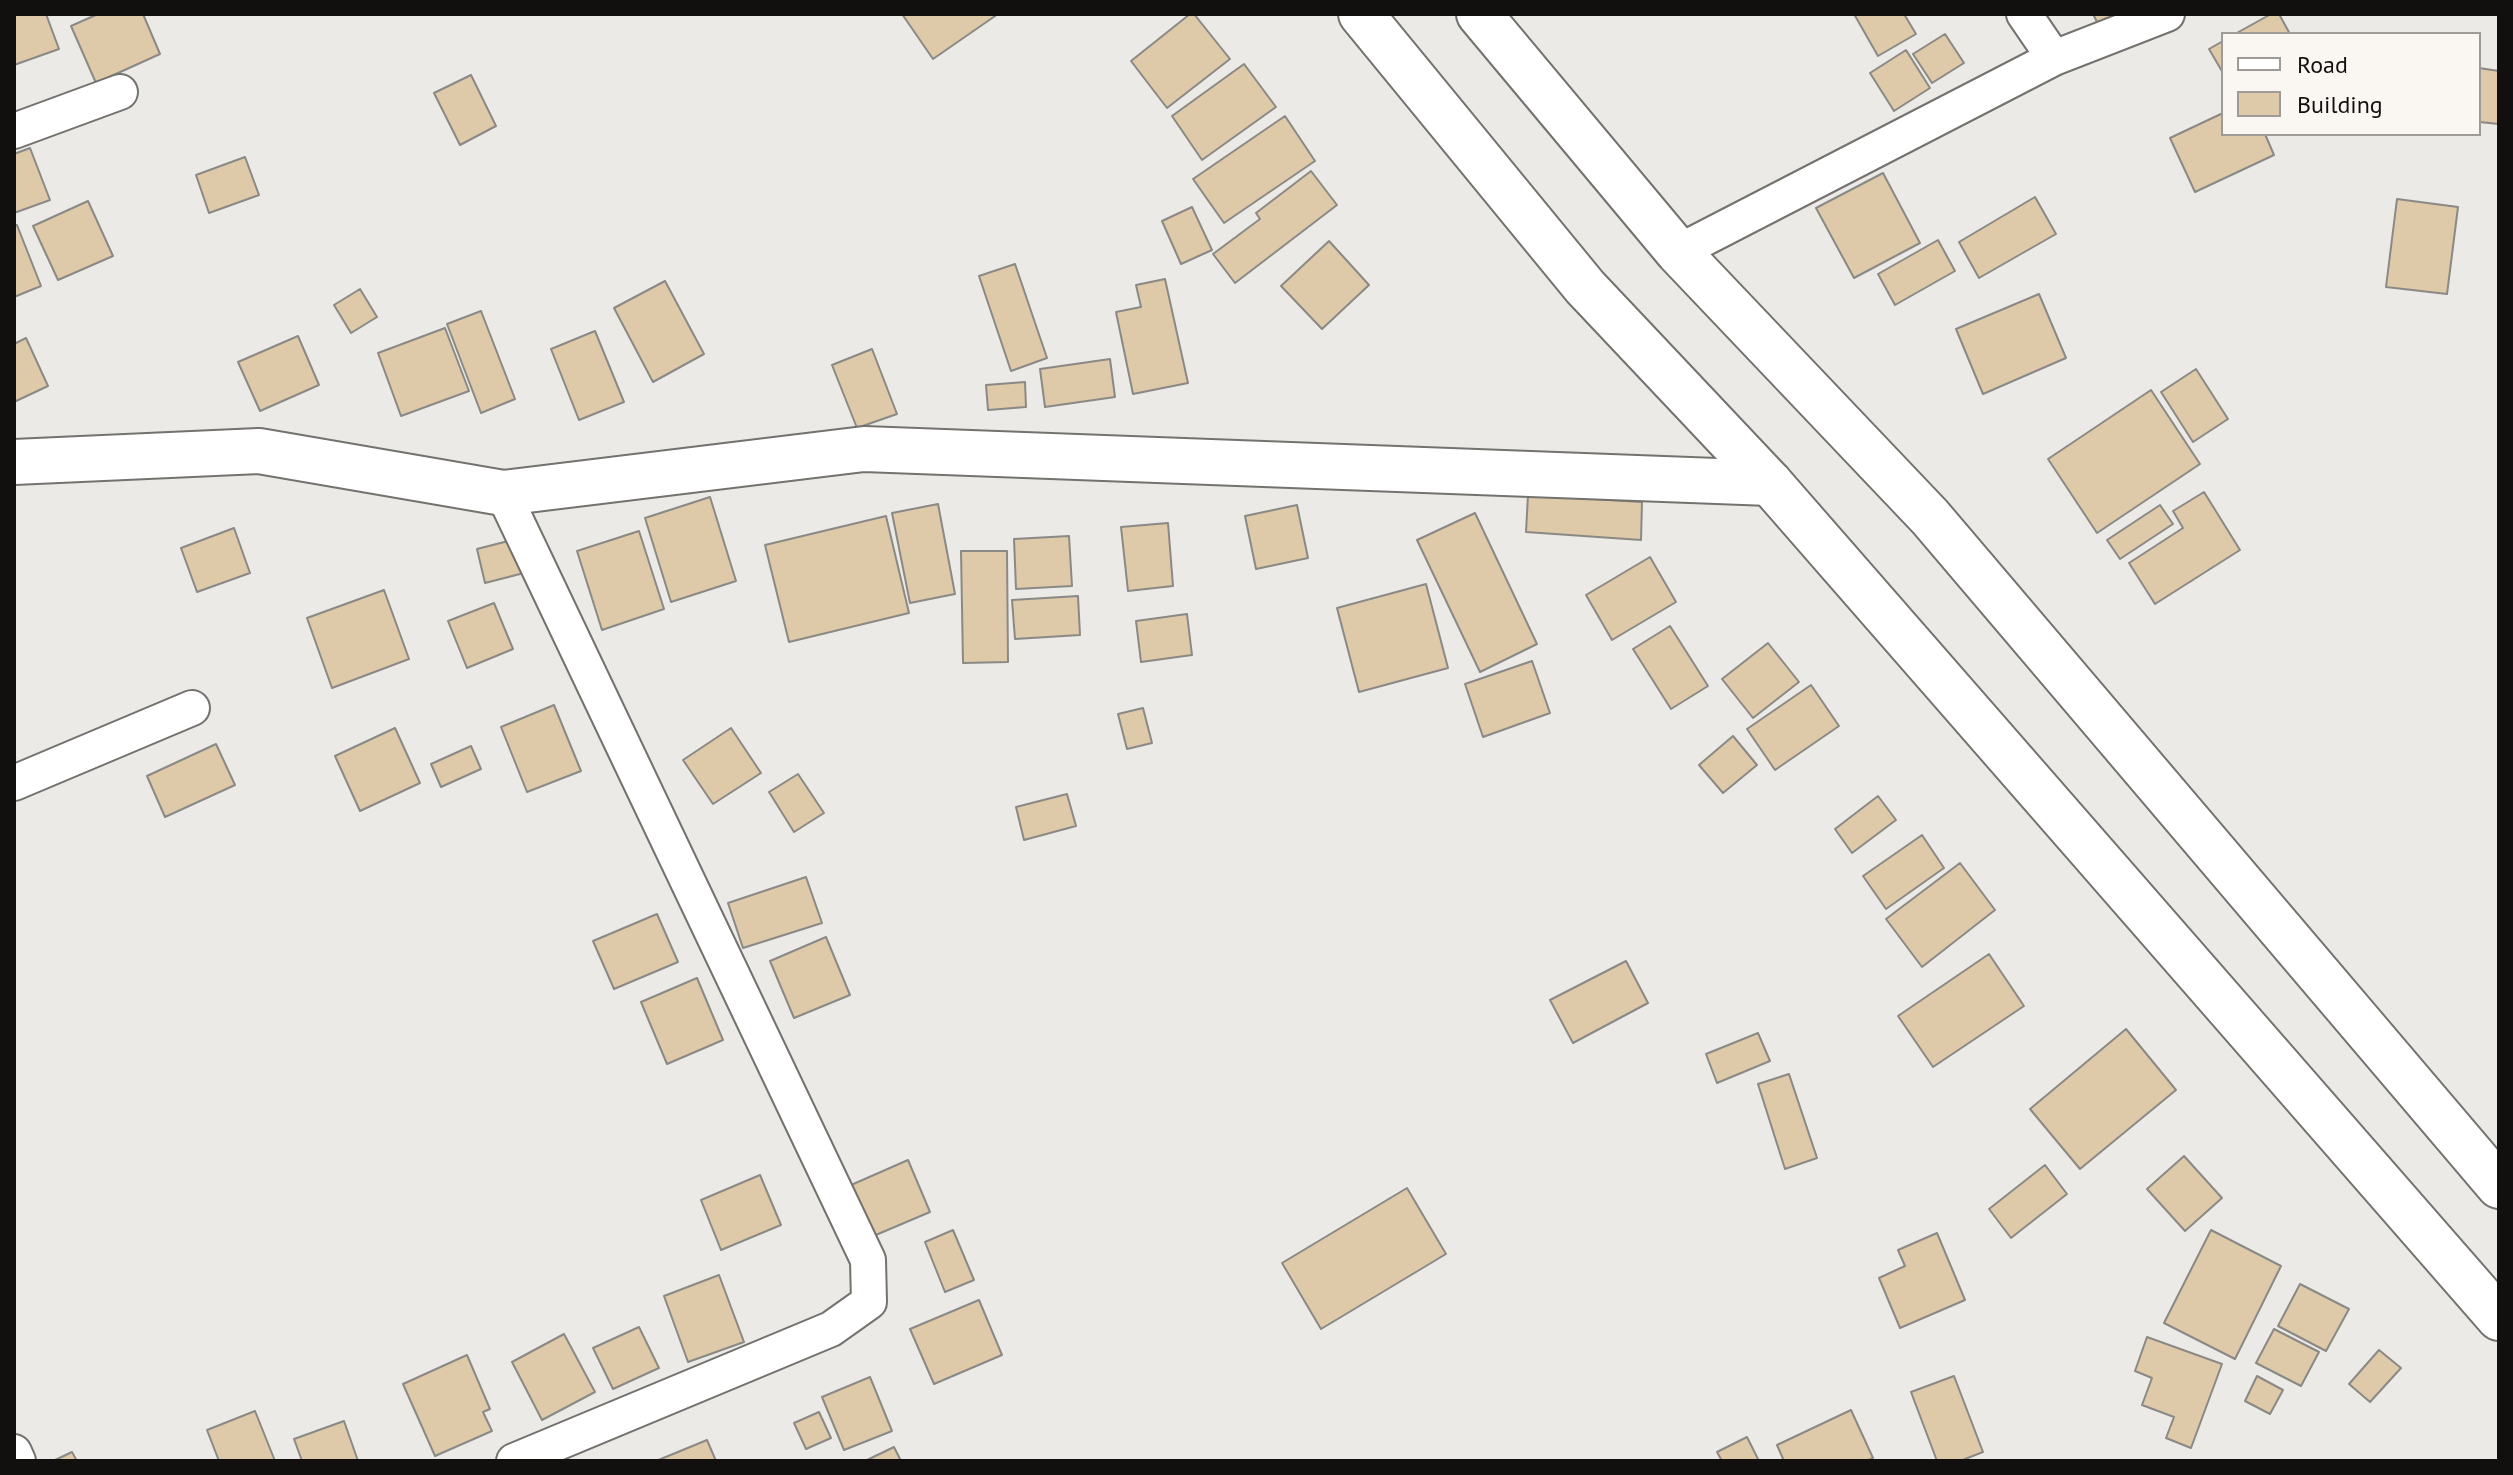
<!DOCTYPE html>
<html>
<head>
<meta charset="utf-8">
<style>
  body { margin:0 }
  #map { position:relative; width:2513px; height:1475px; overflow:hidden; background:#eceae6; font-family:"PT Sans",sans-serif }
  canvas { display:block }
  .frame { position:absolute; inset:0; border:16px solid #11100e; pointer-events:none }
  .legend { position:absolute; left:2221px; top:32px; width:260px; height:104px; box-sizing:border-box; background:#faf7f3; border:2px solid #9d9b97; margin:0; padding:10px 14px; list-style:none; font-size:24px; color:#11100e }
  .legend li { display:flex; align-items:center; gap:16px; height:40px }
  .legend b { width:40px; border:2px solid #9d9b97 }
</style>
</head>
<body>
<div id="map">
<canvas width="2513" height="1475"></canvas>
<div class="frame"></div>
<ul class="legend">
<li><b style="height:10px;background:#fff"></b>Road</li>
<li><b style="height:22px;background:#dec9a8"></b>Building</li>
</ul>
</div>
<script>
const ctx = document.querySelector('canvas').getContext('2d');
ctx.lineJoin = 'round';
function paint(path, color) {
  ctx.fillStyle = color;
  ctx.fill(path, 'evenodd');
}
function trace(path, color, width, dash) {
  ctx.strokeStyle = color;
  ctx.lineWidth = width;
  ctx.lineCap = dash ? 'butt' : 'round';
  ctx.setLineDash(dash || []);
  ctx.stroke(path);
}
const building = new Path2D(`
  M14,14h32l13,35 -45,16z
  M98,14h45l17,40 -64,29 -25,-57z
  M902,14h96l-65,45z
  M1190,14h4l36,45 -63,49 -36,-47z
  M1854,14h50l12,20 -38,22z
  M2093,14h48l-38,20z
  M2271,14h8l11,20h-55z
  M1945,34l19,29 -32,20 -19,-29z
  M2223,41v32l-14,-24z
  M1906,50l24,38 -36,23 -24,-38z
  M1244,64l32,43 -74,53 -30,-44z
  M2479,68l20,3v53l-20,-2z
  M471,75l25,51 -36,19 -26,-52z
  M2223,113v21h42l9,21 -79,37 -25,-54z
  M1285,116l30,45 -91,62 -31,-44z
  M30,148l20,52 -36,13v-59z
  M245,157l14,38 -50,18 -13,-38z
  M1311,171l26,34 -102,78 -22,-29 47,-35 -4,-6z
  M1883,173l37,70 -66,35 -38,-70z
  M2035,197l21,37 -77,44 -20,-36z
  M2397,199l61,8 -11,87 -61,-7z
  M88,201l25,55 -55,24 -25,-54z
  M1192,207l20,43 -31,14 -19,-43z
  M17,225l24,61 -27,11v-71z
  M1938,240l17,31 -60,34 -17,-31z
  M1329,241l40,44 -47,44 -41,-43z
  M1015,264l32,94 -36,13 -32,-95z
  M1165,279l23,104 -55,11 -17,-82 25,-5 -5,-22z
  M665,281l39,73 -51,28 -39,-74z
  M360,289l17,28 -26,16 -17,-28z
  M2039,294l27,64 -83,36 -27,-65z
  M481,311l34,88 -34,14 -34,-89z
  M445,328l24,63 -68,25 -23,-63z
  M595,331l29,71 -45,18 -28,-71z
  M298,336l21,49 -59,26 -22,-49z
  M26,338l22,48 -34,16v-58z
  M872,349l25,65 -40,14 -25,-63z
  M1110,359l5,38 -70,10 -5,-38z
  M2196,369l32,50 -35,23 -32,-50z
  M1025,382l1,25 -38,3 -2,-25z
  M2151,390l49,74 -103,69 -49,-74z
  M2204,492l36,58 -85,54 -26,-41 54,-35 -10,-17z
  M1528,495l114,7 -1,38 -115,-8z
  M710,497l26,84 -65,21 -26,-84z
  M938,504l17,90 -45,9 -18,-90z
  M1297,505l11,53 -52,11 -11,-53z
  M2160,505l13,19 -53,35 -13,-19z
  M1475,513l62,131 -57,28 -63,-132z
  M886,516l23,97 -120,29 -24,-97z
  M1168,523l5,63 -45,5 -7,-64z
  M234,528l16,45 -53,19 -16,-44z
  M639,531l25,78 -62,21 -25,-79z
  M1069,536l3,50 -56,3 -2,-50z
  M516,539l8,34 -39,10 -8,-34z
  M961,551h46l1,111 -45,1z
  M1650,557l26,45 -64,38 -26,-45z
  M1426,584l22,84 -89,24 -22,-84z
  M384,590l25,69 -77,29 -25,-70z
  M1078,596l2,39 -65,4 -3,-39z
  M494,603l19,46 -46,19 -19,-47z
  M1187,614l5,41 -51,7 -5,-41z
  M1670,626l38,60 -37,23 -38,-60z
  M1768,643l31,39 -46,36 -31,-39z
  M1532,661l18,52 -67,24 -18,-53z
  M1811,685l28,41 -64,44 -28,-41z
  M554,705l27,66 -54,21 -26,-65z
  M1143,708l9,35 -25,6 -9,-35z
  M395,728l25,55 -60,28 -25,-55z
  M731,728l30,45 -48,31 -30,-44z
  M1733,736l24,29 -34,28 -24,-28z
  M216,744l19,41 -70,32 -18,-41z
  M471,746l10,23 -40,18 -10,-23z
  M798,774l26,39 -30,19 -25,-40z
  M1067,794l9,32 -52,14 -8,-33z
  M1878,796l18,24 -44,33 -17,-24z
  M1922,835l22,33 -58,41 -23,-33z
  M1960,863l35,47 -73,57 -36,-48z
  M806,877l16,46 -79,25 -15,-45z
  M657,914l21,48 -64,27 -21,-48z
  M826,937l24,58 -56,23 -24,-57z
  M1989,954l35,52 -91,61 -35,-51z
  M1626,961l22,42 -75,40 -23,-43z
  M697,978l26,62 -56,24 -26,-62z
  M2126,1029l50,61 -96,79 -50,-60z
  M1758,1033l12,28 -53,22 -11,-29z
  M1789,1074l28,84 -32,11 -27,-85z
  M2184,1156l38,42 -37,33 -38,-42z
  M908,1160l22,52 -66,28 -22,-51z
  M2045,1165l22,29 -56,44 -22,-29z
  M760,1175l21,50 -60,25 -20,-50z
  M1407,1188l39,66 -125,75 -39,-66z
  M953,1230l21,50 -29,12 -20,-50z
  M2211,1230l70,36 -46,93 -71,-36z
  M1937,1233l28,67 -65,28 -21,-50 26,-12 -7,-16z
  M719,1275l25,67 -56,20 -24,-66z
  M2300,1284l49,25 -23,42 -48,-25z
  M979,1300l23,55 -68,29 -24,-55z
  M639,1327l20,41 -46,21 -20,-41z
  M2274,1329l45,23 -18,34 -45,-23z
  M564,1334l31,58 -53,28 -30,-58z
  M2147,1337l75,27 -31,84 -25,-10 8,-21 -32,-12 10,-27 -17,-7z
  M2379,1350l22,18 -31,34 -21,-18z
  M467,1355l23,54 -7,3 9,19 -57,25 -32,-72z
  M1954,1376l29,76 -23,9h-23l-26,-69z
  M2257,1376l26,14 -13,24 -25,-13z
  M870,1377l22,54 -48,19 -22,-53z
  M1851,1410l22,48 -7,3h-82l-7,-16z
  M255,1411l20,50h-56l-12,-31z
  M819,1412l12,26 -25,11 -12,-26z
  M344,1421l14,40h-56l-8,-22z
  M1747,1437l12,24h-37l-5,-9z
  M707,1440l9,21h-60z
  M894,1447l7,14h-36z
  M72,1452l5,9h-24z`);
paint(building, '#dec9a8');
trace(building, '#8b8985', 2);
const minor = new Path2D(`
  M2024,14l30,44
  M14,131l106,-39
  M1678,252l376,-194 113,-44
  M503,493l365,767 1,42 -38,27 -317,132
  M14,783l178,-75
  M14,1452l4,9`);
const secondary = new Path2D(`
  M14,462l245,-11 244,42 361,-44 906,34`);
const trunk = new Path2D(`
  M1361,14l224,273 185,196 729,835
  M1479,14l199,238 252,265 569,669`);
trace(minor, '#74726e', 38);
trace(secondary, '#74726e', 48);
trace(trunk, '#74726e', 48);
trace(minor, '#fff', 34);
trace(secondary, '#fff', 44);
trace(trunk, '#fff', 44);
</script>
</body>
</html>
